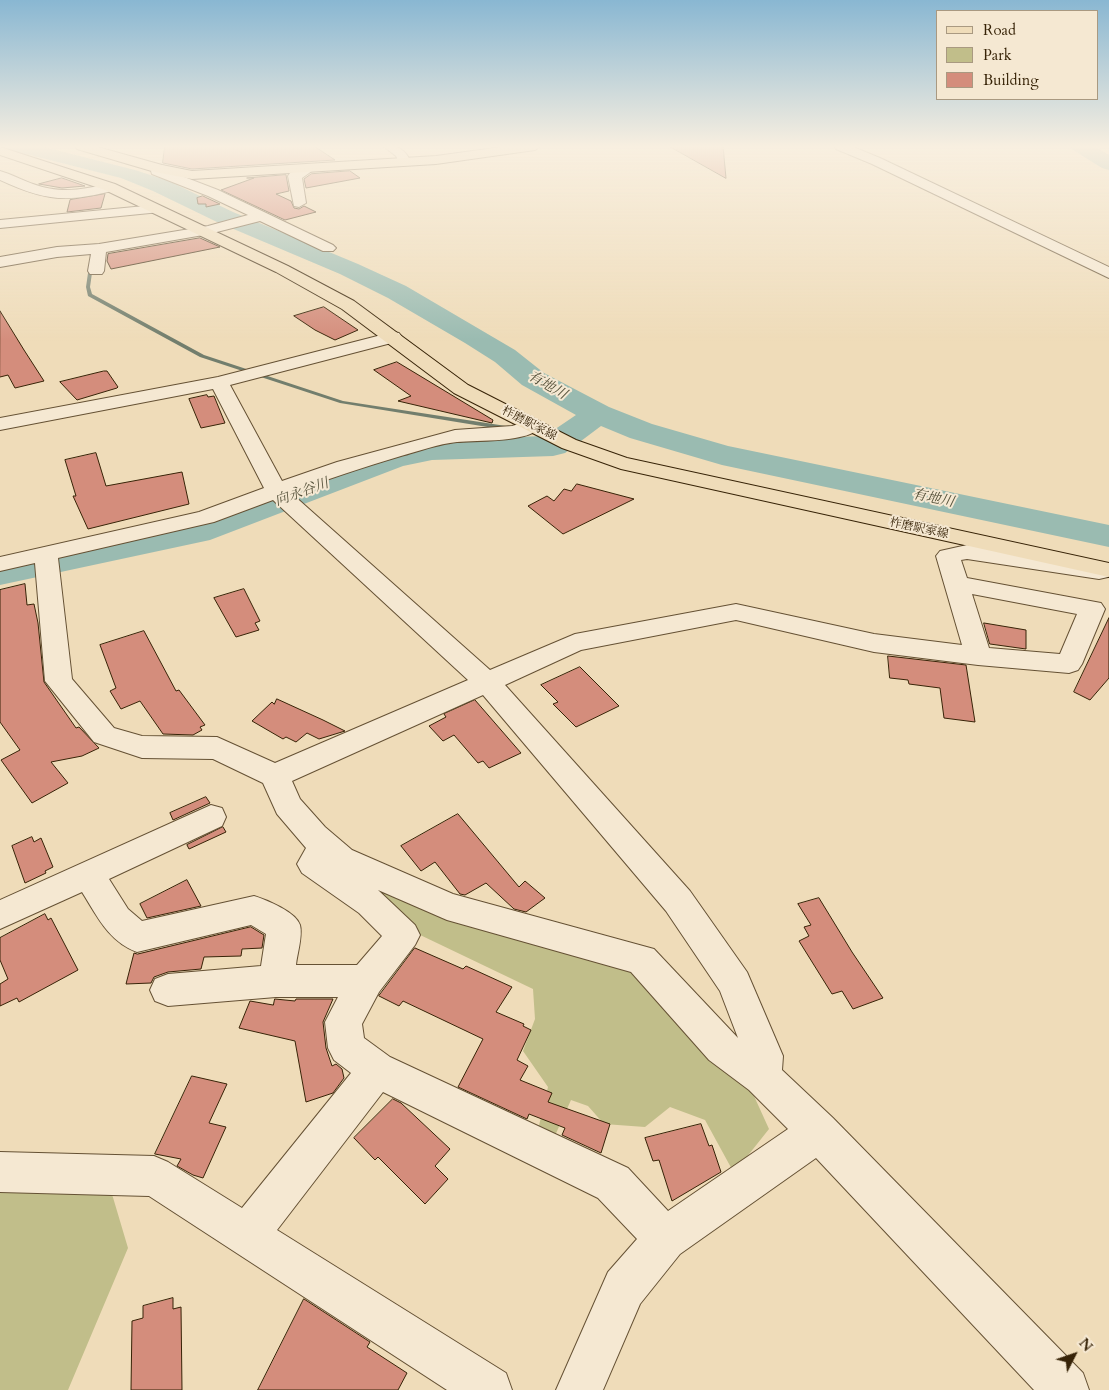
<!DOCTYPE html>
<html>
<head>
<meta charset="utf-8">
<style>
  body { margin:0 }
  #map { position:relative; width:1109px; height:1390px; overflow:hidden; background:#efdcb9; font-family:Cardo,serif }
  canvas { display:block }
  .legend { position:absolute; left:936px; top:10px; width:162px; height:90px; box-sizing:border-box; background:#f5e8d2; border:1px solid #a99981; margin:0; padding:6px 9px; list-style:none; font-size:15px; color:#372307 }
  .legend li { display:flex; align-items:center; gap:10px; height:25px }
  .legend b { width:25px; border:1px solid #a99981 }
  .north { position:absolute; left:1049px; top:1330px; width:50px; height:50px; -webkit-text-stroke:4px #f5e8d2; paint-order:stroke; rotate:49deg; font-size:14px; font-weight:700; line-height:20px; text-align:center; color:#372307 }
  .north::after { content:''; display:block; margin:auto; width:18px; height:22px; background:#372307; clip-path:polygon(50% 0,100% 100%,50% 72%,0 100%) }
</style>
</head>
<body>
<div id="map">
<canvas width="1109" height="1390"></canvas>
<ul class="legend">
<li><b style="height:6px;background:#efdcb9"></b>Road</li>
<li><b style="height:14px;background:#c1be8a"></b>Park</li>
<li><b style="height:14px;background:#d48d7c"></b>Building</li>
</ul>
<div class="north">N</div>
</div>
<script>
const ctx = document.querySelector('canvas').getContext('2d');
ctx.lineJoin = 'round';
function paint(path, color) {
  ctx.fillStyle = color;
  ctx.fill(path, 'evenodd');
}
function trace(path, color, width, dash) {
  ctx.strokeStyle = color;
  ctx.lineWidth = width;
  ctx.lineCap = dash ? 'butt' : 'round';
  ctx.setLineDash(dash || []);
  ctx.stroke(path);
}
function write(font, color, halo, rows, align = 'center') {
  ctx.font = font + ' Cardo,"Noto Serif JP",serif';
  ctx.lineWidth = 4;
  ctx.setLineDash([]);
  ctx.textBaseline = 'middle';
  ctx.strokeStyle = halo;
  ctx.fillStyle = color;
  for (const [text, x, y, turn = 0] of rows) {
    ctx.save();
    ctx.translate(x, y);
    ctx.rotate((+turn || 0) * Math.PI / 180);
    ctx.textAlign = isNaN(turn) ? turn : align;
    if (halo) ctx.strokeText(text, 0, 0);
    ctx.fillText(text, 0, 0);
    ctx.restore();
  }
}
paint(new Path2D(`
  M335,862l302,104 112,119 20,44 -35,44 -29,-53 -35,-13 -25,20 -41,-3 -16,-18 -17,-6 -18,40 -16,-6 11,-47 -25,-36 12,-32 -2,-30 -117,-56z
  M0,1180l109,4 19,64 -60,142h-68z`), '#c1be8a');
paint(new Path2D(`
  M91,265l2,1 -3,21 2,7 112,61 139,46 163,25 3,2 -3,2 -166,-27 -140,-46 -112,-61 -2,-9 3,-21z
  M519,438l3,2 1,7 -3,2 -3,-2 -1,-7z`), '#727e6d');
paint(new Path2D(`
  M7,146h33l95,24 34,11 64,31 125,52 48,22 109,64 29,23 65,34 43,17 76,22 381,79v22l-387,-82 -92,-27 -29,-12 -36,27 -12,3 -121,4 -29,6 -193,74 -210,45v-24l188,-38 206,-75 38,-8 113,-4 31,-21 -54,-30 -27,-23 -30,-19 -77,-45 -48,-24 -123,-52 -64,-31 -32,-13 -111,-28z
  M1070,146h24l15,9v15l-7,-2 -29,-18z`), '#9abbb1');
const building = new Path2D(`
  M165,146h149l21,14 -143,9 -29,-6z
  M669,146h54l3,32z
  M350,171l10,7 -54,10 -2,-9 7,-5z
  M286,175l3,16 -13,3 15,7 3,7 5,1 5,-3 12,6 -31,8 -64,-30 33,-12h-7z
  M62,178l23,8 -23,2 -23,-4z
  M105,194l-4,14 -34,4 3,-12z
  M203,196l4,2 13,6 -14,3v-3h-8l-1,-6z
  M200,238l20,9 -109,22 -4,-8 1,-7z
  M324,307l34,23 -23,10 -20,-10 -21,-14z
  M0,311l24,39 20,31 -29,7 -7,-13 -8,2z
  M397,362l96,58 -1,3 -94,-22 13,-5 -37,-26z
  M104,371h3l11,16 -1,1 -40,12 -17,-18z
  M207,395l1,2 6,-1 11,27 -24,5 -12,-29z
  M96,453l10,33 76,-14 7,32 -101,25 -15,-33h3l-11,-36z
  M577,484l57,15 -71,35 -35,-28 19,-10 7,5 10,-12 7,2z
  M25,584l2,21 7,-1 4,19 6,59 32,46 3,-1 20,21 -17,8 -31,6 17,21 -36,20 -31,-43 19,-10 -20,-28v-132z
  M244,589l16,32 -5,2 4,7 -23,7 -22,-39z
  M1109,618v60l-19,22 -16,-8z
  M984,623l42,7v19l-36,-5z
  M144,631l32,60 3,-1 26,35 -5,2 2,3 -9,5 -30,-1 -23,-33 -19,8 -11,-18 6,-3 -16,-43z
  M888,656l78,9 9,57 -31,-4 -4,-30 -31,-4 -1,-4 -18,-2z
  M580,667l39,39 -43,21 -23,-23 5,-2 -17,-17z
  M277,699l46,21 22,11 -26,8 -12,-6 -11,9 -10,-5 -3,2 -31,-18 20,-19 2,2z
  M475,700l46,53 -32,15 -6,-7 -5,2 -24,-28 -11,6 -14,-15 17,-9 -2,-3z
  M206,797l4,6 -37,17 -3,-7z
  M458,814l61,73 6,-6 20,17 -19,14 -12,-3 -28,-26 -21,12 -5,-1 -25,-32 -14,9 -20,-25z
  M223,827l3,5 -37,17 -2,-4z
  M32,837l2,5 7,-4 12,29 -8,4 1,2 -21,10 -13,-37z
  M187,880l14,26 -54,12 -7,-14z
  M819,898l33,54 31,46 -30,11 -11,-18 -10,3 -33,-53 10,-5 -5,-9 7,-2 -13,-21z
  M45,914l3,6 3,-2 27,52 -59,32 -2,-4 -17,8v-22l8,-5 -8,-19v-22z
  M251,927l13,8 -2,13 -20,1 -1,7 -37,1 -3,12 -33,3 -14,5 -3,6 -25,1 8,-31 3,1z
  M415,948l48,21 3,-3 46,21 -16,25 28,12 -1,2 8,4 -14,30 11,6 -8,14 32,13 -4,9 62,22 -9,29 -39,-18 3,-7 -36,-14 -2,5 -69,-32 25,-48 -80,-38 -4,5 -20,-10z
  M275,999l20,2 1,-2h37l-10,23 3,26 6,18 4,-2 6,5 2,9 -11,15 -27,9 -11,-61 -56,-13 11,-27 23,4z
  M192,1076l35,8 -18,39 17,4 -23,51 -10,-3 -16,-9 4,-7 -26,-5z
  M393,1099l8,4 49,46 -15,17 13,13 -23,25 -47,-47 -3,3 -21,-22z
  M701,1124l8,22 3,-1 9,27 -49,29 -13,-41 -6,1 -8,-23z
  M173,1298v11l8,-2 1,83h-51l1,-69 11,-3v-12z
  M304,1299l66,43 -3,5 40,26 -9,17h-140z`);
paint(building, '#d48d7c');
trace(building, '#372307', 1);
const minor = new Path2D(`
  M383,146c15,0 21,2 28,16l-1,3h-10l-4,-9z
  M834,146h17l29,12 229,109v11l-237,-114 -36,-15z
  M310,164l6,4 -14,10 4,25 -7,4 -5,-1 -6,-30 2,-3z
  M160,165l5,1 1,4 52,20 115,55 3,3 -3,3h-10l-63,-30 -51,13 -103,18 -2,19 -2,3h-12l-2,-3 3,-17 -34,3 -57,10v-10l57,-10 42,-3 109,-18 40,-11 -40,-19 -56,-22 -1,-3z
  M0,171c11,3 22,9 33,13 27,10 50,6 77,-1l7,4 -2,3c-48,13 -70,11 -115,-10z
  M155,205l5,1 2,3 -2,3 -160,16v-8z
  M393,332l6,1 3,4 -3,4 -169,44 52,96 55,-19 118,-32 57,-4 20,-6 7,2 3,4c-12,17 -65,14 -85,16 -19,2 -38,9 -56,14 -37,11 -74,23 -110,37l199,177 85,-36 161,-30 138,30 88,11 -26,-89 4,-5 27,-6 132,20 10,4 -1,8 -9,2 -132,-20 -6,1 6,18 134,25 4,6 -23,55 -4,6 -9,3 -91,-8 -104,-13 -138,-32 -155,30 -76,35 185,206 57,81 36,84 -1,14 51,48 250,255 6,17h-55l-218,-232 -136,96 -40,50 -37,86h-47l52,-118 29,-33 -39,-41 -215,-106 -106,138 229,143 6,17h-65l-298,-194 -149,-4v-40l154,4 14,6 74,46 109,-135 -17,-13 -6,-12 -3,-26 13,-25h-62l-108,9 -13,-5 -5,-11 5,-11 13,-5 93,-8 5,-32 -15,-9 -114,27c-28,-10 -40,-36 -55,-60l-82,37v-29l211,-95 11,3 4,9 -4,9 -113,53 19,30 14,12 112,-25c13,4 42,16 46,29 3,11 -3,29 -4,40h61l25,-29 -23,-23 -57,-40 -5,-9 9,-16 -29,-34 -14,-31 -50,-24 -71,-1 -48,-16 -49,-61 -10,-118 -35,8v-14l199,-45 65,-24 -51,-99 -213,41v-12l218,-41zM273,500l195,180 -193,83 -58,-26 -75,-1 -28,-8 -42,-49 -14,-121 156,-36zM972,594l105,20 -17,40 -71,-6zM483,695l183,216 54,80 18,47 -84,-89 -201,-55 -101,-44 -27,-23 -25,-28 -8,-18zM378,890l69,30 184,52 78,88 40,30 39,39 -120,82 -40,-43 -238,-111 -26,-19 -2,-14 17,-32 36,-47 5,-10 -5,-10z`);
const major = new Path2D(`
  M75,146h19l68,19 30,6 244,-15 73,-10h32l-6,4 -99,14 -244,15 -37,-7 -78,-23z
  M0,147l115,37 173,82 66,35 114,84 108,55 51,18 482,105v14l-488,-108 -59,-21 -108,-55 -112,-84 -66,-37 -171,-82 -105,-35z`);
trace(minor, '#655134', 2);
trace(major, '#372307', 2);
paint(minor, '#f5e8d2');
paint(major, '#efdcb9');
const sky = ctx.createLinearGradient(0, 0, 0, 341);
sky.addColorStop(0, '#89b7d2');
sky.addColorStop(0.43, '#f8efe0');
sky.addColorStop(1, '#f8efe000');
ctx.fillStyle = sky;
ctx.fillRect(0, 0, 1109, 341);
write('12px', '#372307', '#f5e8d2', [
  ["柞磨駅家線",529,424,27],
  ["柞磨駅家線",919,529,12]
]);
write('italic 14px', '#55513a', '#f5e8d2', [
  ["有地川",547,386,30],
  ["向永谷川",302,493,-20],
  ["有地川",933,499,12]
]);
</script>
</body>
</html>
